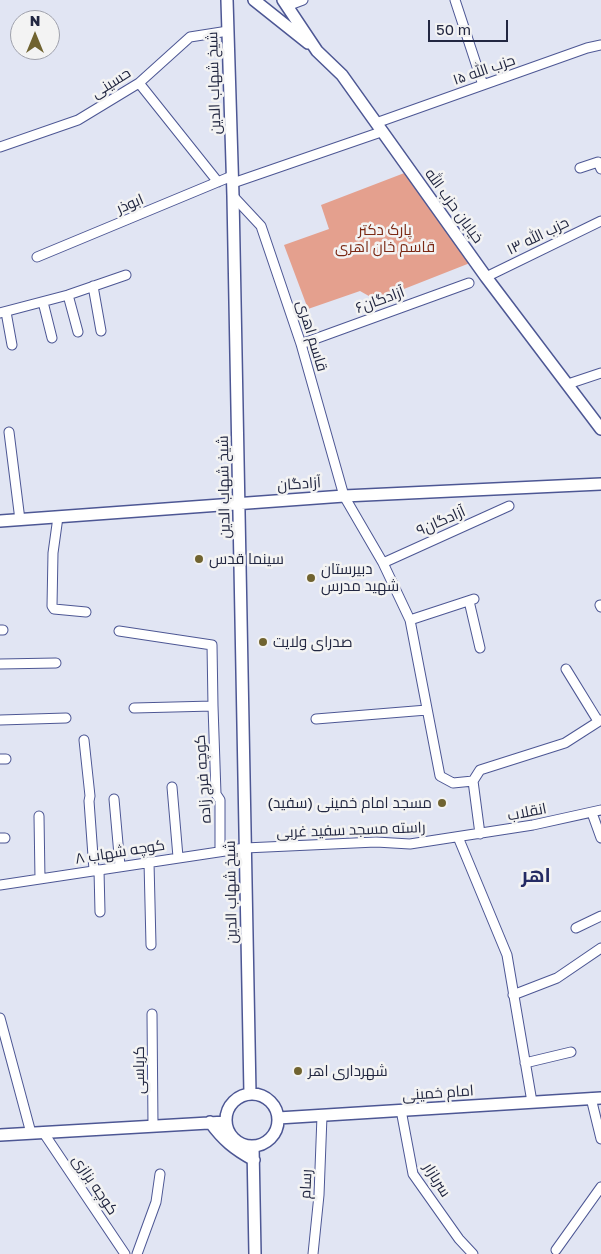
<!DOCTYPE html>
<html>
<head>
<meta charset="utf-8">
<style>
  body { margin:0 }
  #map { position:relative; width:601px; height:1254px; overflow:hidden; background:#e1e5f3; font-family:"Golos Text",sans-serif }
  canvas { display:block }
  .north { position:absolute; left:10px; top:10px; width:50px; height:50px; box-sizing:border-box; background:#f3f3f3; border:1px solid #9fa1ac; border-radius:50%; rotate:0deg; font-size:14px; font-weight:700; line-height:20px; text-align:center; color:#222741 }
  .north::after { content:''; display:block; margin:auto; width:18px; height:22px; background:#706330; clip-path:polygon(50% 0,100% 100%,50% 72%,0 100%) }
  .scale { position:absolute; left:428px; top:20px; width:80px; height:22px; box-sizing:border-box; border:2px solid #222741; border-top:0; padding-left:6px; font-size:15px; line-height:18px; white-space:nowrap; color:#222741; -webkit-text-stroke:4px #f3f3f3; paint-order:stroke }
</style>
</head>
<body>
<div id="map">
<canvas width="601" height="1254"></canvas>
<div class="north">N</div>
<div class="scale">50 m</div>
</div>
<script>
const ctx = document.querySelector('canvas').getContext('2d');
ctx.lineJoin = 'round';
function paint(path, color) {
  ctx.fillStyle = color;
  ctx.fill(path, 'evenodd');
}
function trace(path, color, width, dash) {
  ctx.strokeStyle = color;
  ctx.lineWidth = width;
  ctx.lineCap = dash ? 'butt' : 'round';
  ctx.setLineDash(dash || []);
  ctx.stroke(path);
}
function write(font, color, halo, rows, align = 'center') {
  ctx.font = font + ' "Golos Text",Cairo,sans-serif';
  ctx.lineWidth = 5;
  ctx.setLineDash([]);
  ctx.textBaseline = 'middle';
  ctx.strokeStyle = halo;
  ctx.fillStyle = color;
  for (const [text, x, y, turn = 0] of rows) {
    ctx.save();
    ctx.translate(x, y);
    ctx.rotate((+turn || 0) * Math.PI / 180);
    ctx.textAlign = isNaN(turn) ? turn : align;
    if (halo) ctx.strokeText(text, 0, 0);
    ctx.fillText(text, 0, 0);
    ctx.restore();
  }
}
paint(new Path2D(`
  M407,172l63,91 -94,37 -16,-9 -52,18 -24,-64 45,-16 -8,-24z`), '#e4a08e');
const street = new Path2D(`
  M455,0l28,85
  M287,6l16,-6
  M139,83l79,99
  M376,123l211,-75 14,-3
  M0,147l78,-27 61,-37 51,-46 38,-6
  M580,168l18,-6 3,7
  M233,183l145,-50
  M233,196l28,30 40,118 43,152 39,67 27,57 30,156 13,7 20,-2 7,53
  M37,257l195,-81
  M486,277l115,-56
  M93,286l8,45
  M68,295l10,37
  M43,302l9,36
  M6,312l6,33
  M0,313l68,-18 58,-20
  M301,344l168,-61
  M568,384l33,-11
  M9,432l11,88
  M58,517l-5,36 -1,53 2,3 32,3
  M383,563l126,-57
  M469,601l11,47
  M600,605l1,2
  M410,620l64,-21
  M0,630h3
  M119,631l93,14 1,61
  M0,664l56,-1
  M566,669l32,52
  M134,708l79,-2 3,88 4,6v51
  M316,719l111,-9
  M0,720l66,-2
  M84,740l6,56 -1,5 5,69
  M0,759h6
  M473,781l7,-11 85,-27 36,-23
  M172,787l6,70
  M114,799l6,67
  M592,813l9,25
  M39,816l1,63
  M458,837l49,118 25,147
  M0,838h5
  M149,862l2,83
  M99,870l1,42
  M0,885l245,-37 131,-6 34,2 123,-19 68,-15
  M576,928l25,-12
  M513,995l44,-17 44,-30
  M152,1014l1,111
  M0,1018l31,115
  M525,1063l46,-11
  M591,1098l10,41
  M401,1110l12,64 46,65 14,15
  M43,1132l82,122
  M556,1250l45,-63
  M137,1254l19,-52 4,-28
  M313,1254l6,-59 3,-79`);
const secondary = new Path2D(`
  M227,0l6,196 17,898
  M254,0l54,43
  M283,0l34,51 25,24 144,202 115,152
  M0,521l344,-25 257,-12
  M226 1120a26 26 0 1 1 52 0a26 26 0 1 1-52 0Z
  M278,1118l323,-20
  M210,1122c13,18 24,27 44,38
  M0,1135l226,-13
  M253,1146l2,108`);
trace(street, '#4d5794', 11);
trace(secondary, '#4d5794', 14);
trace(street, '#fff', 9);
trace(secondary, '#fff', 11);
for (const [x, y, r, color] of [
  [199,559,5,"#706330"],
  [311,578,5,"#706330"],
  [263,642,5,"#706330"],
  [442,803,5,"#706330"],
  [298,1071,5,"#706330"]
]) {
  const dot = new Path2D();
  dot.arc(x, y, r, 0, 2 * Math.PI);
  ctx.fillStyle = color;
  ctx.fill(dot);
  trace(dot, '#f3f3f3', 2);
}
write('15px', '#222741', '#f3f3f3', [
  ["حزب الله ۱۵",484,70,-19],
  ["حسینی",111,83,-32],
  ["شیخ شهاب الدین",214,83,-92],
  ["ابوذر",130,204,-23],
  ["خیابان حزب الله",454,206,54],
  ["حزب الله ۱۳",538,236,-26],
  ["آزادگان۶",380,300,-20],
  ["قاسم اهری",312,336,73],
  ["آزادگان",299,484,-4],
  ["شیخ شهاب الدین",224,487,-91],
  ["آزادگان۹",441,521,-24],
  ["کوچه فرج زاده",203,779,-94],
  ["انقلاب",527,812,-11],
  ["راسته مسجد سفید غربی",351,830,-2],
  ["کوچه شهاب ۸",120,852,-9],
  ["شیخ شهاب الدین",231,892,-91],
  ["کرباسی",139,1070,-90],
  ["امام خمینی",438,1093,-4],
  ["سربازار",437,1180,58],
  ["رسام",306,1184,-87],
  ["کوچه بزازی",95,1185,56]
]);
write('15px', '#7b2914', '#f3f3f3', [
  ["پارک دکتر",385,230],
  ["قاسم خان اهری",385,247]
]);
write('15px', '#222741', '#f3f3f3', [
  ["سینما قدس",209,559],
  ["دبیرستان",321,569],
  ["شهید مدرس",321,586],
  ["صدرای ولایت",273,642],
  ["(مسجد امام خمینی (سفید",432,803,"right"],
  ["شهرداری اهر",308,1071]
], 'left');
write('bold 20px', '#252b64', '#f3f3f3', [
  ["اهر",536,876]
]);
</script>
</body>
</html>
